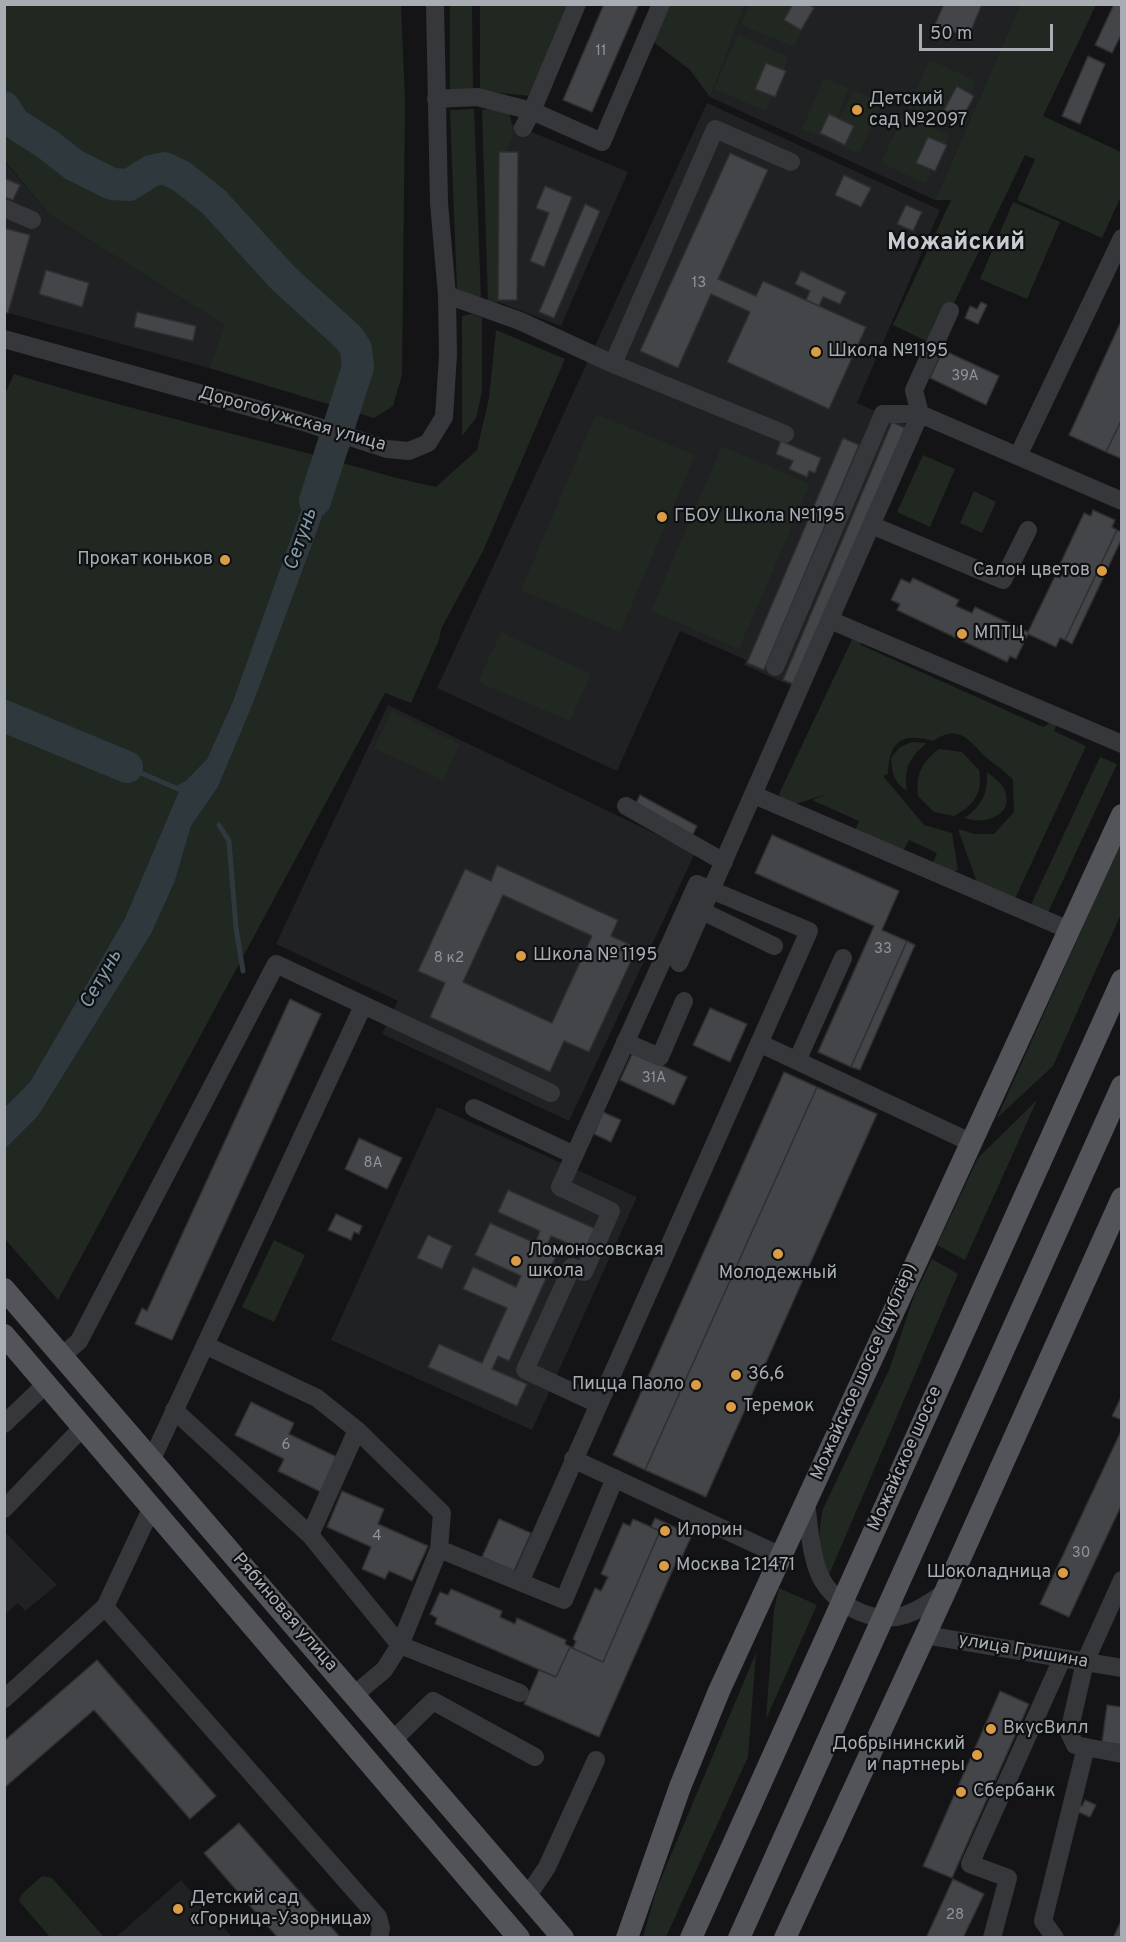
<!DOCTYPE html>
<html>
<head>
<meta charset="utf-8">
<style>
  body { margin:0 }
  #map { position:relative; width:1126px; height:1942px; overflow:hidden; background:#141416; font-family:Overpass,sans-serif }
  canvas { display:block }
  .frame { position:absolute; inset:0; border:6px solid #a8adb4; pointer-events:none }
  .scale { position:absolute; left:919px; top:24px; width:134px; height:27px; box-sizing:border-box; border:3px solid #a8adb4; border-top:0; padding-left:8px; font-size:18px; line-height:21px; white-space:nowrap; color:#a8adb4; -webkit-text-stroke:4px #0f1011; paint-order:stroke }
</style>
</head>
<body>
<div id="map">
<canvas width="1126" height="1942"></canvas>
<div class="frame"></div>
<div class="scale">50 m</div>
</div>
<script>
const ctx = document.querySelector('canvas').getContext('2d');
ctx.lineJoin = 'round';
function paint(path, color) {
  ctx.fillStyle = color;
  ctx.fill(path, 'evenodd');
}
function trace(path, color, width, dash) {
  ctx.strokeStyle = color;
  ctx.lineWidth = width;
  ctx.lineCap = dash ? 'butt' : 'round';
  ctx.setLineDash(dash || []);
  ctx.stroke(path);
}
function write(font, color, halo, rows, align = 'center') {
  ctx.font = font + ' Overpass,sans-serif';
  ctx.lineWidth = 4.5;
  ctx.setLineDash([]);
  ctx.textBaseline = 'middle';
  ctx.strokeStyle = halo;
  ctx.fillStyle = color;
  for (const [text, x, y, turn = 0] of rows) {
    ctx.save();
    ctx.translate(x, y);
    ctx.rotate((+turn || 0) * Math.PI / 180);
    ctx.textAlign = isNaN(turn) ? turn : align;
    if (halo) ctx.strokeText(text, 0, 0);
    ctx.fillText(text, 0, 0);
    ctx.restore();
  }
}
paint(new Path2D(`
  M745,5h275l-85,195 -225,-103z
  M707,103l233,107 -83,193 53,23 -114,262 -52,-23 2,-5 -66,-29 -63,140 -180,-83z
  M498,118l130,54 -67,154 -63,-24z
  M4,161l46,54 174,110 -15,43 -204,-56z
  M388,705l307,148 -126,268 -187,-87 16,-33 -122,-57z
  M437,1107l200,90 -105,233 -201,-90z
  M5,1532l52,53 -32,26 -7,-8 -13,11z
  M181,1880l51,57h-116z`), '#202123');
paint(new Path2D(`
  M4,5h397l4,97 -3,273 -9,31 -19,12 -165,-50 15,-43 -174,-110 -45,-54z
  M450,5h22l1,89 -23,-2z
  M480,5h87l-37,91 -50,-5z
  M661,5h84l-35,92 -20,-27 -43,-33z
  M750,5h63l-19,42 -53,-22z
  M1020,5h76l-53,111 78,36v44l-19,42 -85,-38 18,-41 -10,-4 -91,190 -41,-20 58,-125h-16z
  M738,35l51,22 -23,54 -52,-22z
  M930,60l46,21 -21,48 -47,-21z
  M824,78l25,10 -22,51 -25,-10z
  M853,90l29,13 -23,51 -29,-13z
  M498,108l11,5 5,19 -8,20h-7l-1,150 -10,1 -6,-193z
  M474,109l7,191 -24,-10 -7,-180z
  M904,113l45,22 -23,49 -45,-21z
  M1013,202l47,20 -33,77 -47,-20z
  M472,314l10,4v74l-6,26 -14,18v-120z
  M496,330l69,29 -82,192 -42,78 -2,11 -28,63 -26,-10 -327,607 -53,-61v-90l33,-33 113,-182 24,-53 16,-55 27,-39 36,-86 66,-178 18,-58 -24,-7 -7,35 -74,208 -26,58 -28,32 -54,127 -95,164 -25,25 -1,-711 10,-22c91,28 184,51 277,75 48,12 96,28 145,38l41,-37 12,-52z
  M596,414l99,41 -75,177 -99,-42z
  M722,446l88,38 -71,165 -88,-38z
  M923,455l32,14 -25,58 -33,-15z
  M974,491l22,11 -14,31 -22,-10z
  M856,631l5,14 182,82 17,-10 -6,14 32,15 -74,159 -32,-14 -22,-62 17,5h19l20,-22 -1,-32c-8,-9 -16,-14 -25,-21 -18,-16 -27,-37 -55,-18 -31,-9 -44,0 -45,33l-5,2 41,49 28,8 6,37 -13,3 -14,-5 6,-15 -28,-13 -8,15 -48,-20 6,-14 -47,-21 18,-7 -47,15 -4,-14z
  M501,632l90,42 -21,47 -92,-39z
  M392,711l68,33 -17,36 -69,-32z
  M912,742l15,1c-17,14 -24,25 -20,48 -13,-9 -15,-18 -16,-33l9,-11z
  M939,749l23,3 17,18c4,23 -5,35 -25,46l-20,-4 -16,-16c-2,-22 3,-33 21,-47z
  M1100,757l17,7 -72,155 -17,-8z
  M987,772c6,5 14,10 17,17 12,25 -19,37 -39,29 17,-13 23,-24 22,-46z
  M1121,842v72l-68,152 -56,52z
  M1037,1100l-72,160 -28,-15 41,-87z
  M274,1240l31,15 -31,67 -32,-15z
  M932,1259l26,15 -130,303c-8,-25 -11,-42 -5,-68l66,-139 25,-74z
  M779,1588l38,17 -51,114 8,-109z
  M756,1653l-8,104 -82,180h-23l14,-49z
  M42,1876l10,2 51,58 -53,1 -31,-36 2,-6z`), '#212821');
paint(new Path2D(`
  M314,457l24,7 -18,59 -66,178 -36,86 -27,39 -16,55 -24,53 -113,182 -33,33v-42l25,-25 95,-164 54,-127 -1,-6 8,-4 21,-22 26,-58 74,-208z`), '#2f383d');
trace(new Path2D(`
  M127,767l56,24
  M219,825l10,16 7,87 7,43`), '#2f383d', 5);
trace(new Path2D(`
  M4,107l10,16 33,21 27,21 38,19 17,1 22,-14 13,-3 17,8 33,26 69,76 66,60 7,11 2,18 -43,134
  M4,716l123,51`), '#2f383d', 32);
const building = new Path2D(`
  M604,4h35l-47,108 -29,-12z
  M793,4h15l6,4 -13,22 -17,-10z
  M944,4h38l-14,34 -33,-14z
  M1114,4h8v29l-10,20 -17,-8z
  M1088,56l17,8 -25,60 -18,-8z
  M766,63l20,8 -11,26 -20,-8z
  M957,86l17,10 -12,23 -18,-9z
  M829,114l25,12 -9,19 -25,-12z
  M928,137l19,8 -12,26 -19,-8z
  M499,152h19l-1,148h-19z
  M730,153l38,17 -50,109 38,17 7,-15 103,46 -37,82 -102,-47 23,-50 -39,-18 -33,74 -38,-17z
  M844,175l27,13 -10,19 -26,-12z
  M4,178l16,7 -7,15 -9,-3z
  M545,186l27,11 -28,70 -14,-6 19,-48 -13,-5z
  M585,204l15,7 -46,107 -15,-6z
  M906,205l16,7 -9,19 -16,-7z
  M4,228l26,7 -22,78 -4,-1z
  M46,270l43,13 -7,24 -43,-13z
  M801,271l45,21 -6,12 -17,-7 -4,9 -13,-6 4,-9 -15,-7z
  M981,302l6,3 -9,19 -13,-6 5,-12 7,3z
  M137,312l59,14 -3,15 -59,-14z
  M1122,319v100l-16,33 -37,-17z
  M943,350l56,26 -13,29 -56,-27z
  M1122,419v40l-16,-7z
  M892,422l13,6 -109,257 -13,-5z
  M843,438l16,7 -95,225 -17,-7z
  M781,441l40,17 -6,15 -6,-2 -2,6 -18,-8 4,-8 -17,-7z
  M1093,510l22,10 -3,7 5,3 -52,110 -5,-2 -4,9 -28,-13 -12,25 -6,-3 -3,6 -110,-52 3,-6 -9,-4 10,-21 9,4 3,-5 46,22 -3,6 16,7 3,-6 53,25 27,-56 5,2 6,-12 -6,-2 24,-51 7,3z
  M1117,530l5,2v6l-50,106 -7,-4z
  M640,795l57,31 -5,10 -57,-31z
  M772,835l127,56 -17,39 25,11 -56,126 -33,-15 56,-126 -119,-53z
  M497,865l121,55 -7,16 26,12 -48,104 -25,-11 -14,31 -120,-55 15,-34 -27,-12 47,-102 26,12zM503,895l89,41 -40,87 -89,-41z
  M907,941l8,4 -55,125 -9,-3z
  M290,999l31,15 -149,326 -37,-16 7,-16 5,3z
  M710,1008l37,16 -17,38 -37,-17z
  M633,1052l54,25 -13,28 -54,-25z
  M784,1072l33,15 -172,383 -32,-15z
  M817,1087l60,27 -171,383 -61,-27z
  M603,1112l18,8 -10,22 -17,-8z
  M359,1138l43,20 -15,31 -42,-20z
  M508,1190l88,39 -10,22 -35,-15 -6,15 11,5 -47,105 -11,-5 -6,13 35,15 -10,22 -89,-39 11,-23 43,19 25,-55 -44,-19 10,-22 43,20 5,-11 -46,-21 15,-32 45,20 5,-12 -42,-19z
  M336,1214l26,12 -3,8 -5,-2 -3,8 -23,-10z
  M428,1235l24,11 -10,23 -25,-11z
  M1122,1395v25l-10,-4z
  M251,1402l43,21 -5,11 48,23 -16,35 -43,-21 6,-12 -49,-24z
  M1122,1429v75l-53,113 -29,-13z
  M342,1491l42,18 -6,15 50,22 -16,35 -23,-10 -4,8 -23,-10 9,-22 -44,-20z
  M655,1518l37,17 -11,24 -3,-1 -79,179 -75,-33 15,-34 17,7 14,-30 33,15 57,-131 -9,-4z
  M499,1519l32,14 -17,38 -32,-14z
  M633,1519l27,12 -57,131 -33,-15 -14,30 -121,-53 2,-6 -7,-4 10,-22 8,3 3,-6 51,22 -2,6 15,7 2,-6 49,22 -1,4 8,4 3,-7 -3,-2 22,-51 6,3 7,-14 -7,-3 22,-51 7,3z
  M97,1660l119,136 -26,23 -96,-109 -90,78v-47z
  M1000,1691l29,13 -77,174 -29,-12z
  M1107,1705l15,2v38l-20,-3z
  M1085,1800l11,5 -6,12 -16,-7 3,-6 5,2z
  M239,1823l100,113 -2,2h-59l-74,-85z
  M953,1879l31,15 -21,44h-37z
  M1122,1919v19h-9z`);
paint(building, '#434548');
trace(building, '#2f2f32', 1.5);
trace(new Path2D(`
  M436,99l41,-2 55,14 70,31 59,-138
  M523,128l9,-17 45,-107
  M4,208l28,12
  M447,295l73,26 93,43 172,70
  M4,339l296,82 87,28 22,2 19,-8 16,-26 4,-62 -1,-60 -8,-92 -4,-199
  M613,364l102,-235 76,33
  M1018,456l104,-218
  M871,525l132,55 25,-50
  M830,620l292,124
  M775,667l108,-253h37l202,87
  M754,795l315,135
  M626,806l98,56
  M702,911l72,35
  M679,963l241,-549 -6,-24 36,-79
  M625,1042l35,15 24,-56
  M759,1043l211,99
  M797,1061l46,-103
  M474,1108l100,47
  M205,1345l112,53 40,32 85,83 -3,36 -39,96 -16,25 -30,25
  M62,1356l17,-15 197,-377 275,129
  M174,1410l136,125 90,110 120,48
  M4,1424l42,-40
  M152,1459l211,-453
  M573,1459l208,97
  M806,1502c3,23 4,47 12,69 12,32 54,55 87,44 15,-5 28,-14 40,-23
  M4,1509l79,-82
  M310,1535l47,-105
  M439,1549l125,51 51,-122
  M1122,1580l-37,82 -16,70 6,13 47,9
  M520,1582l289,-651 -112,-47 -137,303 51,24 -27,61 -12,-5 -47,103 73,34
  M105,1607l273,310 3,11 -2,10
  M925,1635l197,33
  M4,1699l101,-92 47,-100
  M393,1740l40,-39 102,56
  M527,1897l20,-30 49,-107
  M992,1938l16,-60 -38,-14 92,-205
  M1055,1938l-12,-17 43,-174`), '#36373a', 18);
trace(new Path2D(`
  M4,1289l559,649
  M4,1335l515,603
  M627,1938l53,-151 39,-96 403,-876
  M785,1938l160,-346 177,-394`), '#525459', 22);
trace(new Path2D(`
  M691,1938l431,-958
  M739,1938l383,-852`), '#525459', 22);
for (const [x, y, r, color] of [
  [857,110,6,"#db9c47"],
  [816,352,6,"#db9c47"],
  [662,517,6,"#db9c47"],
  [225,560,6,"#db9c47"],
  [1102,571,6,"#db9c47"],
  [962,634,6,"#db9c47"],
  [521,956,6,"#db9c47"],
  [778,1254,6,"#db9c47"],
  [516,1261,6,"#db9c47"],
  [736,1375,6,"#db9c47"],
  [696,1385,6,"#db9c47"],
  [731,1407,6,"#db9c47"],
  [665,1531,6,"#db9c47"],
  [664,1566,6,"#db9c47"],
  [1063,1573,6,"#db9c47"],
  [991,1729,6,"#db9c47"],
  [977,1755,6,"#db9c47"],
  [961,1792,6,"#db9c47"],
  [178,1909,6,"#db9c47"]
]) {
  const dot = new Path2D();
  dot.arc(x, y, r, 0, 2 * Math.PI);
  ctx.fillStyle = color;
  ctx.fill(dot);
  trace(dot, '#0f1011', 2);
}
write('15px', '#8f9399', null, [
  ["11",601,52],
  ["13",699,284],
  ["39А",965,377],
  ["33",883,950],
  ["8 к2",449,959],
  ["31А",654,1079],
  ["8А",373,1164],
  ["6",286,1446],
  ["4",377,1537],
  ["30",1081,1554],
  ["28",955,1916]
]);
write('18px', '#a8adb4', '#0f1011', [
  ["Детский",869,100],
  ["сад №2097",869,121],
  ["Школа №1195",828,352],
  ["ГБОУ Школа №1195",674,517],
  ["Прокат коньков",213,560,"right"],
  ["Салон цветов",1090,571,"right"],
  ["МПТЦ",974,634],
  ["Школа № 1195",533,956],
  ["Ломоносовская",528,1251],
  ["школа",528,1272],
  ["Молодежный",778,1274,"center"],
  ["36,6",748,1375],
  ["Пицца Паоло",684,1385,"right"],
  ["Теремок",743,1407],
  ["Илорин",677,1531],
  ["Москва 121471",676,1566],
  ["Шоколадница",1051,1573,"right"],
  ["ВкусВилл",1003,1729],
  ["Добрынинский",965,1745,"right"],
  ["и партнеры",965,1766,"right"],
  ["Сбербанк",973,1792],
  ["Детский сад",190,1899],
  ["«Горница-Узорница»",190,1920]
], 'left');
write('18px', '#a8adb4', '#0f1011', [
  ["Дорогобужская улица",292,420,16],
  ["Можайское шоссе (дублёр)",865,1372,-66],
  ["Можайское шоссе",906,1459,-66],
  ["Рябиновая улица",284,1613,49],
  ["улица Гришина",1023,1652,10]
]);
write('italic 20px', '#839cab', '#0f1011', [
  ["Сетунь",302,540,-71],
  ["Сетунь",102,980,-60]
]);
write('bold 24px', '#c8cbd1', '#0f1011', [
  ["Можайский",956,244]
]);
</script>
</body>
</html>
